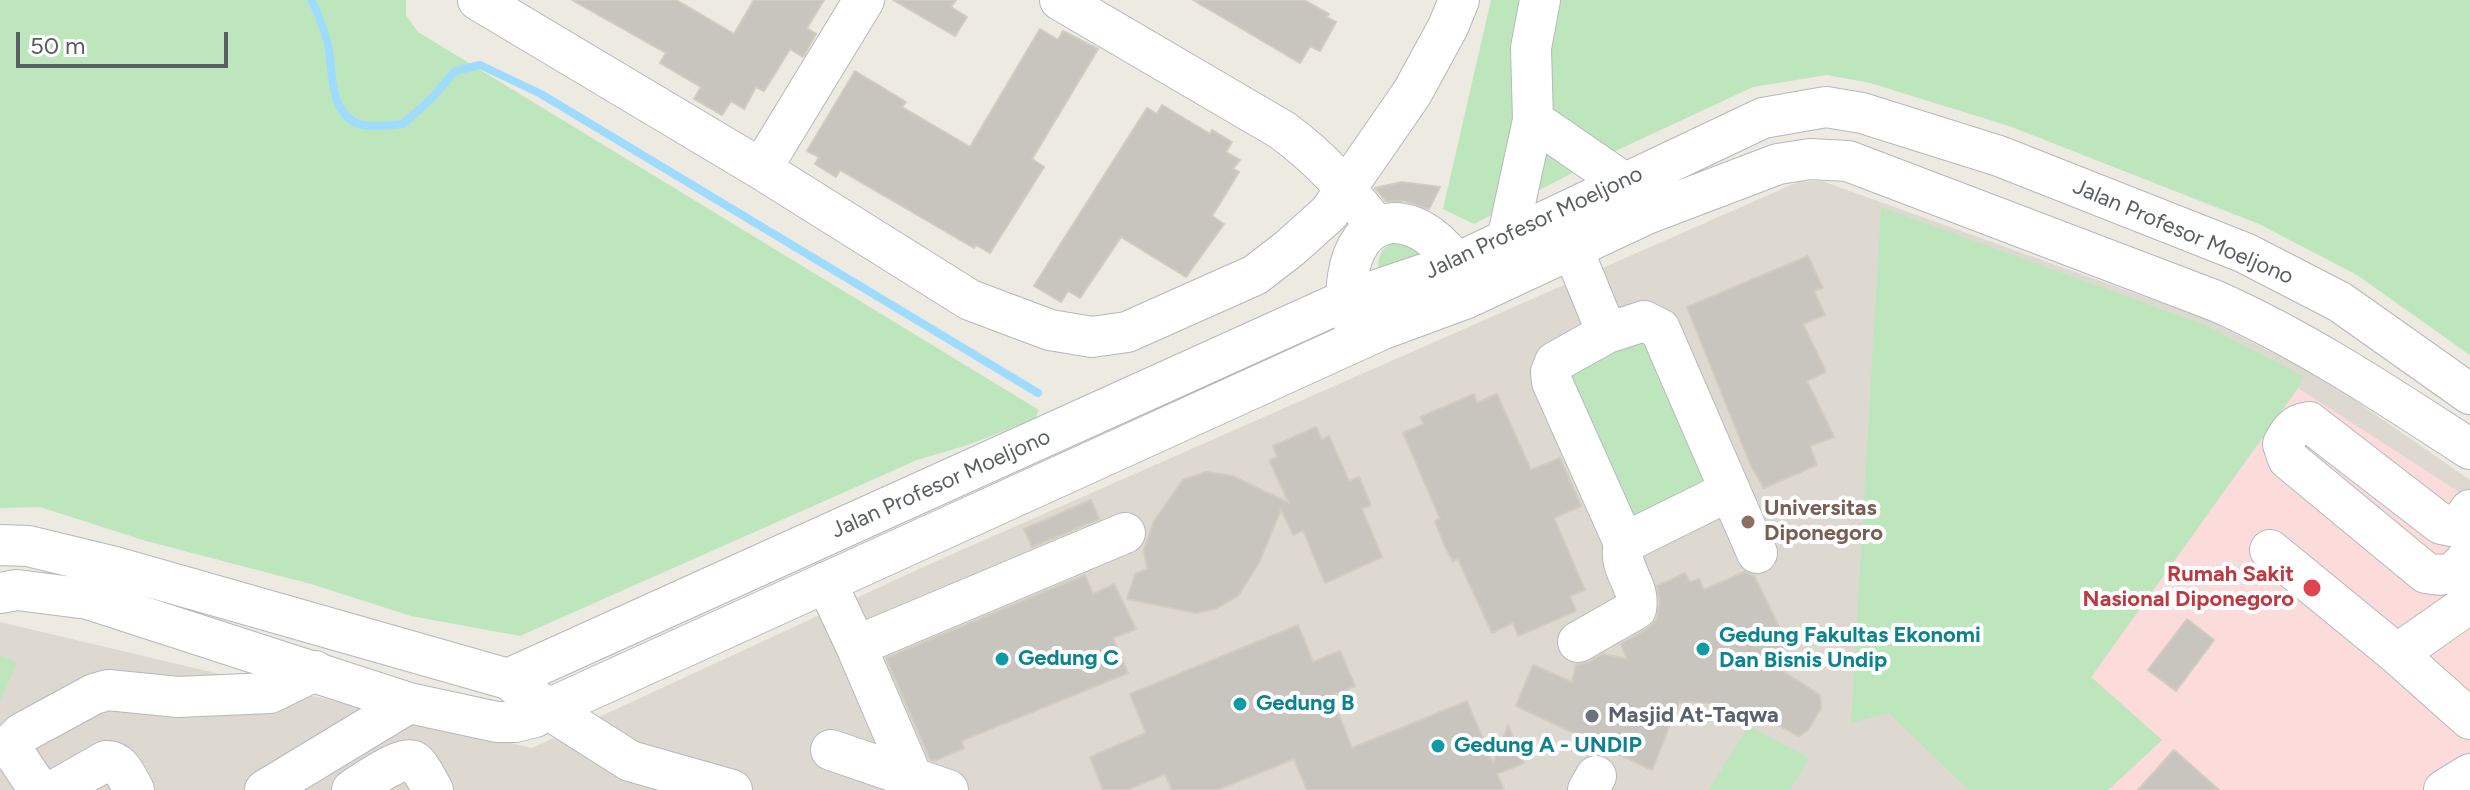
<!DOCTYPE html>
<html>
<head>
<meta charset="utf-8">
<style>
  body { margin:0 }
  #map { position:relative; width:2470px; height:790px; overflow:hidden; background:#edeae1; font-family:Figtree,sans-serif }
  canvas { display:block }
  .scale { position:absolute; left:16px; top:32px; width:212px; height:36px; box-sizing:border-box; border:4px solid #595e63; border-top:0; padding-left:10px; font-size:24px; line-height:28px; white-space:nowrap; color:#595e63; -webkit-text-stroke:6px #fff; paint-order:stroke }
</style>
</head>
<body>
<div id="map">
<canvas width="2470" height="790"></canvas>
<div class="scale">50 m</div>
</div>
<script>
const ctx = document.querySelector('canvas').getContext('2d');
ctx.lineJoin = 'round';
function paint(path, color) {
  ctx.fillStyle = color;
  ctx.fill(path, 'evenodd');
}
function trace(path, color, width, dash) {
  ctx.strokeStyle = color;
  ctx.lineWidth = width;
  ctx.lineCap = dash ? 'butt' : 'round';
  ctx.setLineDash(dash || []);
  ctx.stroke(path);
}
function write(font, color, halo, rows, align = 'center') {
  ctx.font = font + ' Figtree,sans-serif';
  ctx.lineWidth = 8;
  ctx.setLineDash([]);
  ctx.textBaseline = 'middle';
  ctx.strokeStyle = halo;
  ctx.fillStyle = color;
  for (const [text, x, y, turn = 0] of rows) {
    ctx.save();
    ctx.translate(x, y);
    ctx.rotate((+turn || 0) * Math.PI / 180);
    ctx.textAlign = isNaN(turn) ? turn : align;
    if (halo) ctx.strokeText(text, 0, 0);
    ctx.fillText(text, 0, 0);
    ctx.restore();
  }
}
paint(new Path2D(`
  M1822,181l384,138 118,60 146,101v310h-2470v-168l532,126 398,-184 868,-382z`), '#ddd9d0');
paint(new Path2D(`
  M2298,388l172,111v291h-362l54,-50 -71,-63z`), '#fcdcdb');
paint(new Path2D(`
  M0,0h406v15l12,17 621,378 -4,9 -67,26 -51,15 -397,176 -109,-20 -100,-32 -165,-43 -106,-34 -40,1z
  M1491,0h979v355l-113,-80 -98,-51 -250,-98 -139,-43 -43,-8 -74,12 -144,67 -135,70 -31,-15z
  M1881,207l324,118 98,51 -5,12 -207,289 71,63 -54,50h-139l-80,-77 -38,10z
  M1396,240l32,10 -49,25c-3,-17 2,-27 17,-35z
  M1645,338l66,141 -79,45 -64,-149 1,-7z
  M0,655l17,8 -17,39z
  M1748,726l61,32 -19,32h-81z`), '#bee6bc');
trace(new Path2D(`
  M311,0c7,12 12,27 16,41 7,25 0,65 27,81 13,7 35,3 49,2l28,-25 24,-28 25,-6 61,29 497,299`), '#9fdbff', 8);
const building = new Path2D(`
  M572,0h104l58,34 20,-34h70l-17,28 9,6 -13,23 -13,-8 -26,42 -8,-4 -12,22 -13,-8 -9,14 -28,-16 7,-12 -41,-24 6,-10z
  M893,0h63l-5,7 16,10 -12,19z
  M1193,0h111l25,14 -3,3 10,5 -16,29 -10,-5 -10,17z
  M1040,29l18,11 5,-9 35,18 -66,110 12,8 -54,86 -14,-8 -2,3 -134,-78 -4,7 -21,-13 4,-7 -12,-6 48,-80 51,31 -4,5 68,40z
  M1162,105l48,29 2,-4 20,12 -6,10 14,8 -7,9 6,3 -27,44 12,8 -38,53 -65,-40 -41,61 -12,-7 -7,11 -27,-16 113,-178 10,6z
  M1402,182l38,5 -11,22 -24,-8h-19l-11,-13z
  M1808,256l15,32 -9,3 11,24 -22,9 23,48 -19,9 27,56 -24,9 7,19 -53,23 -13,-22 -64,-159z
  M1474,394l3,9 20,-9 34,76 29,-12 21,48 -27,12 31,72 -15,6 6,15 -58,25 -5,-13 -21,10 -34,-74 -5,2 -8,-14 -10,-26 5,-3 -37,-85 21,-9 -4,-7z
  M1316,427l6,13 7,-4 20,45 10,-4 12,28 -9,4 20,48 -57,26 -22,-53 -10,5 -12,-26 -22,54 -21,33 -23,13 -19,4 -69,-14 8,-25 12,-5 -3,-19 10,-29 29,-41 23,-8 27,4 56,27 -20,-43 8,-3 -4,-11z
  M1091,500l8,19 -67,28 -8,-18z
  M1744,572l10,4 32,65 -11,25 45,29 1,13 -13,22 -9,6 -45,-23 -29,6 -9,-16 -37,-1 -27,68 -136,-64 17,-41 39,17 4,-17 13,-3 14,-8 24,5 -6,-15 26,-15 9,-8 4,-19 -3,-16 28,-13 5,9 9,-3 5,11z
  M1085,575l8,19 21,-10 22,45 -23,9 15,35 -167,68 3,7 -30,13 -4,-2 -44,-101z
  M2187,619l27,21 -38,51 -28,-21z
  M1298,625l15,37 27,-11 15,35 -24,10 21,52 115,-47 26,62 15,-38 16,38 -27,11 7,16h-197l-13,-31 -77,31h-45l-7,-16 -38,16h-24l-13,-33 56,-24 -16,-39z
  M2174,750l45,40h-81z`);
paint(building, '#c8c4be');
trace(building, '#d2cbbf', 2);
const minor = new Path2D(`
  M478,0l283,169 209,131 80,30 42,7 35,-5 128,-57 35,-27 39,-35 83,-120 36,-66 11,-27
  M1060,0l222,130c41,30 63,57 95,97
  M1533,120l90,62 13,16
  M761,169l103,-169
  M1507,240l26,-120 -2,-72 9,-48
  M1573,250l34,83 37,-12 16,8 97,224
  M1354,323c-9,-21 -9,-25 -6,-47 9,-60 57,-69 96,-27 4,4 10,9 13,13 4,7 5,17 7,24
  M1607,333l-52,29 -4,10 1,10 72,161
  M2470,510l-7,10 -12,6 -10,-2 -132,-102c-15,2 -20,10 -26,22l5,15 138,114c23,5 30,0 44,-18
  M0,545l28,1 87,21 393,112 40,30 82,52 102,29
  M2270,550l127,104 73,65
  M826,582l30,64
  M0,593l17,-3 71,9 321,104 88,19h18l20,-5 13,-8 835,-380 84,-31 182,-85 129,-49 32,-5 38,2 368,140c90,40 172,95 254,148
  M1578,642l58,-33c5,-25 -19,-39 -12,-66l105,-52
  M2397,654l73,-51
  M508,679l836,-378 113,-38 306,-145 63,-11 36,6 137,43 246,97 95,49 130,92
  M831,750l117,40
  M913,779l-57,-133 269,-113
  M39,790l-26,-39 2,-11 7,-7 72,-39 14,-4 70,7 92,-4 45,-22
  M55,790l51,-29c15,-1 21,17 28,29
  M265,790l144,-87
  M352,790c11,-7 52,-37 63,-28 7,6 13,20 18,28
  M1588,790l8,-14
  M2444,790l26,-16`);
trace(minor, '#b4b8bc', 42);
trace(minor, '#fff', 40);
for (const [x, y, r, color] of [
  [1748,522,8,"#8d6e63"],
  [2312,588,10,"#e0444e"],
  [1703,649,8,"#0f9aa8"],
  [1002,659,8,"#0f9aa8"],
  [1240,704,8,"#0f9aa8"],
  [1592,716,8,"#6b7280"],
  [1438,746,8,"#0f9aa8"]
]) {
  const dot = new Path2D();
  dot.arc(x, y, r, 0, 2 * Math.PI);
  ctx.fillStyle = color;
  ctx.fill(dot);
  trace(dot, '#fff', 3);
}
write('22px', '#595e63', '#fff', [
  ["Jalan Profesor Moeljono",1534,223,-25],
  ["Jalan Profesor Moeljono",2183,232,23],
  ["Jalan Profesor Moeljono",941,484,-24]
]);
write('bold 22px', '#785e54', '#fff', [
  ["Universitas",1764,509],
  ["Diponegoro",1764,534]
], 'left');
write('bold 22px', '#be3a42', '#fff', [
  ["Rumah Sakit",2294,575],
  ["Nasional Diponegoro",2294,600]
], 'right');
write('bold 22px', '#0d838f', '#fff', [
  ["Gedung Fakultas Ekonomi",1719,636],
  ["Dan Bisnis Undip",1719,661],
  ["Gedung C",1018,659],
  ["Gedung B",1256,704],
  ["Gedung A - UNDIP",1454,746]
], 'left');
write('bold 22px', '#5b616d', '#fff', [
  ["Masjid At-Taqwa",1608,716]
], 'left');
</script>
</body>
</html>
